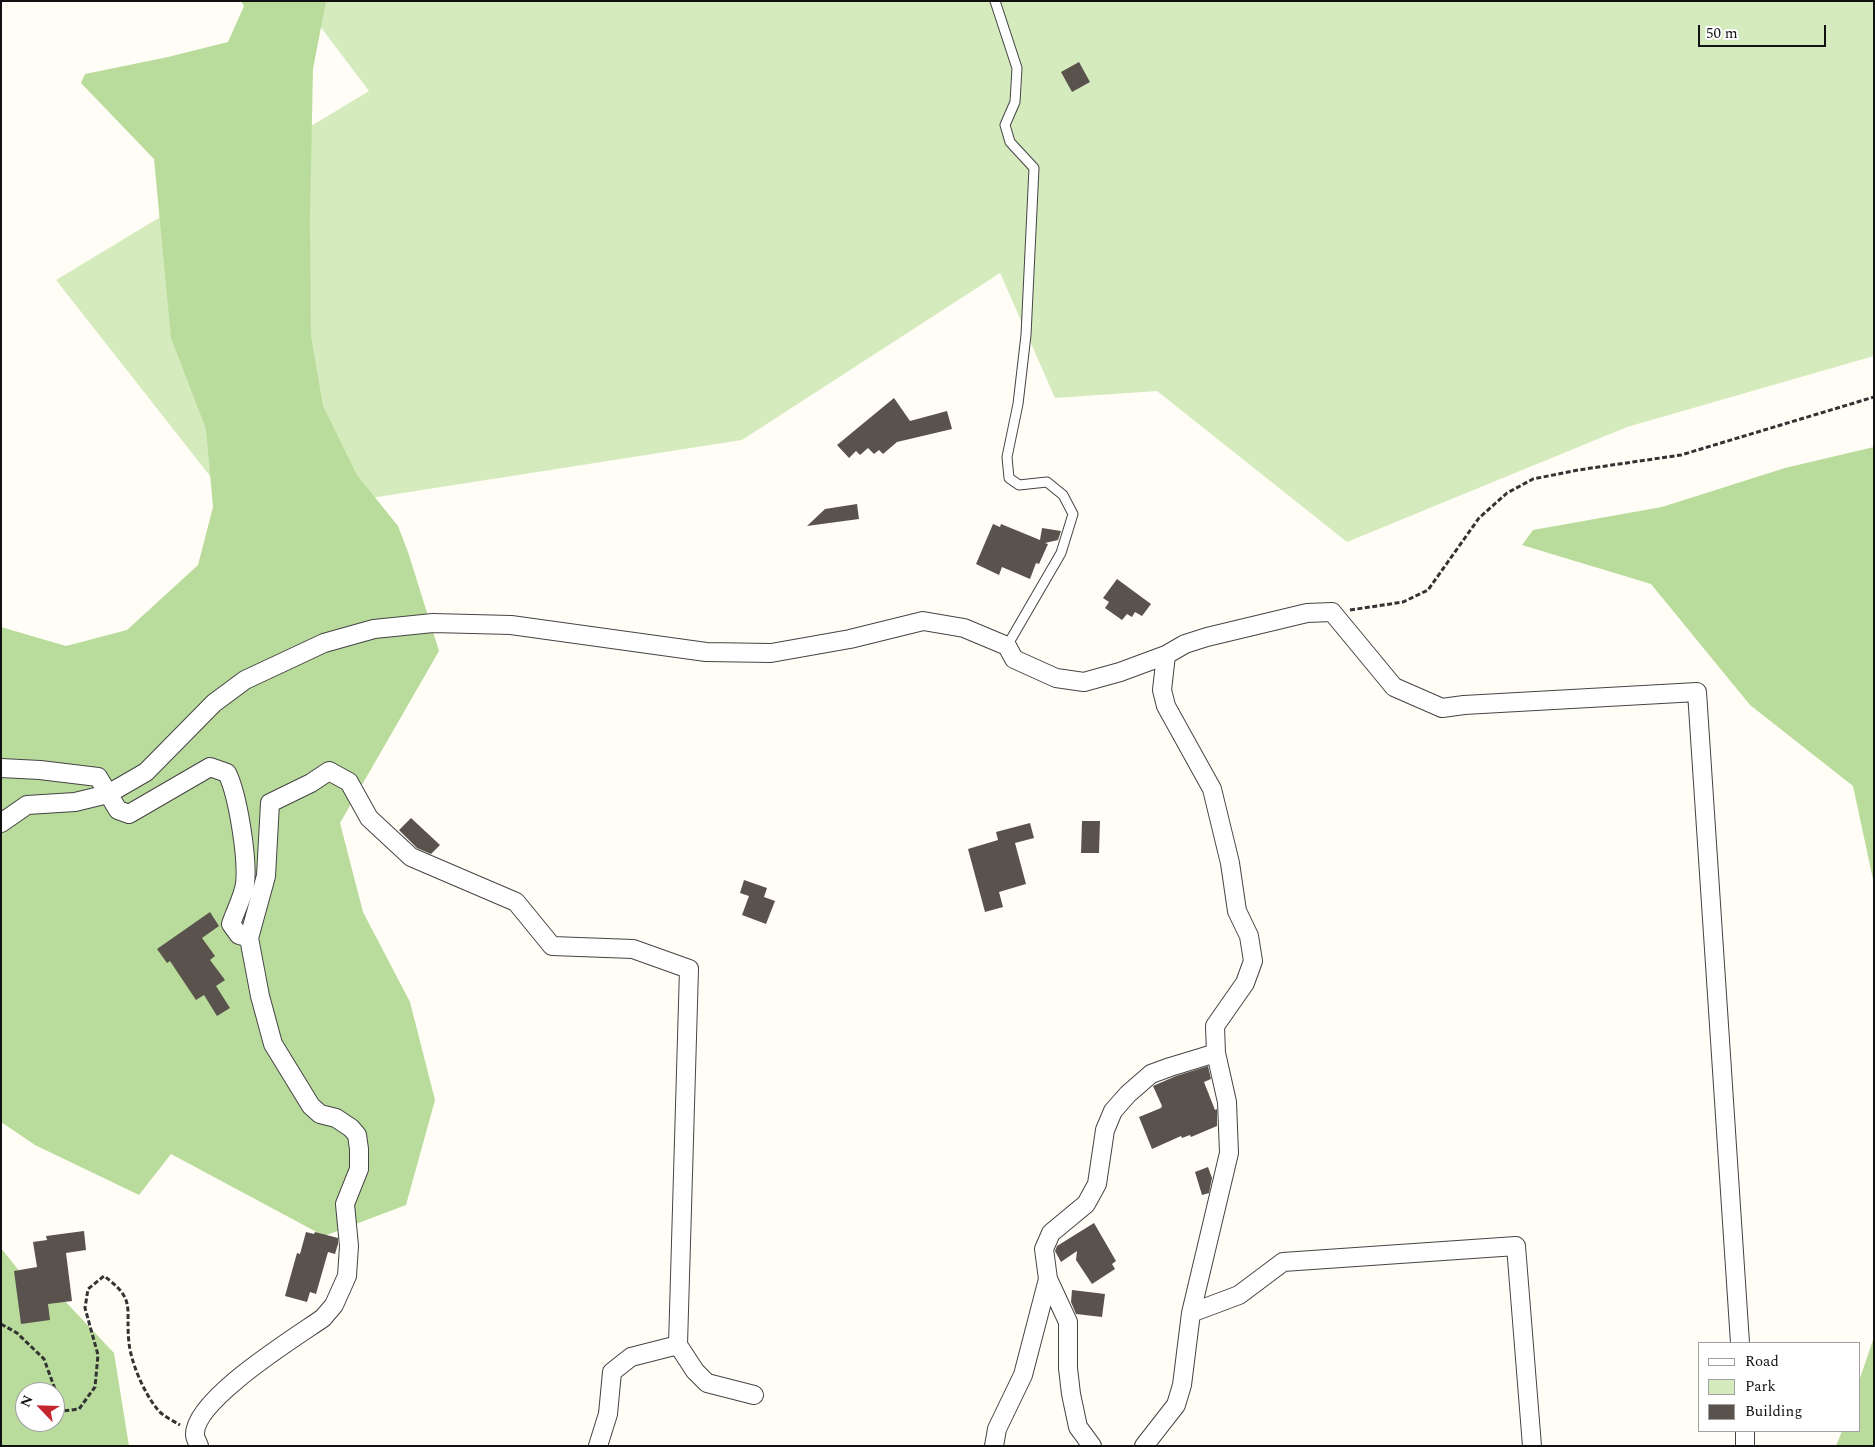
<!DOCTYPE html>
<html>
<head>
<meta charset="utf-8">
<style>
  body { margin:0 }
  #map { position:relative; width:1875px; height:1447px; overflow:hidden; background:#fffdf5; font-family:Spectral,serif }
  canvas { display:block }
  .frame { position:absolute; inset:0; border:2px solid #111; pointer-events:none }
  .legend { position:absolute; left:1698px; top:1342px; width:162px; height:90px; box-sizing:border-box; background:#fff; border:1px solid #a0a0a0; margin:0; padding:6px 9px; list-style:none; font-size:15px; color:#111 }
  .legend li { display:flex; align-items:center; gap:10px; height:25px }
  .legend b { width:25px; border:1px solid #a0a0a0 }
  .north { position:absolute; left:15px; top:1382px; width:50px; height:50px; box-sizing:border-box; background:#fff; border:1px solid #a0a0a0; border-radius:50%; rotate:294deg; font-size:14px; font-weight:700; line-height:20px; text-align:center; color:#111 }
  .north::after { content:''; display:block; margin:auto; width:18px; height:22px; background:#c4262e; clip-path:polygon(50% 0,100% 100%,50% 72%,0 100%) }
  .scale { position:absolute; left:1698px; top:25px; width:128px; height:22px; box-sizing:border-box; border:2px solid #111; border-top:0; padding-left:6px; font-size:15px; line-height:18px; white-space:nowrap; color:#111; -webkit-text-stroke:4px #fff; paint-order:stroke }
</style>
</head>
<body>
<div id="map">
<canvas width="1875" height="1447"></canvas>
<div class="frame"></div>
<ul class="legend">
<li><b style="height:6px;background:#fff"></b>Road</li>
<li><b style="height:14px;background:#d5ebbd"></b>Park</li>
<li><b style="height:14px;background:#5a524d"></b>Building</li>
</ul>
<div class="north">N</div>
<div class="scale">50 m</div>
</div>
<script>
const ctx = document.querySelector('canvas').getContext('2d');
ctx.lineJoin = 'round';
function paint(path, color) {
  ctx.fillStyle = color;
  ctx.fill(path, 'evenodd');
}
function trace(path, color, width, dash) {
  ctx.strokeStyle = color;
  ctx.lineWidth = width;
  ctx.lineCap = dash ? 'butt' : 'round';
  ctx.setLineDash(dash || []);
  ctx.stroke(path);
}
paint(new Path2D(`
  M301,1h1573v355l-247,71 -280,115 -190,-151 -102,7 -55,-125 -258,167 -499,78 -187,-238 313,-189z`), '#d5ebbd');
paint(new Path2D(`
  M241,1h85l-13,68 -3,149 1,118 12,70 34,69 41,51 10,26 31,99 -99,172 23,89 47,90 25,98 -29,105 -82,31 -153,-82 -32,41 -104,-50 -34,-23v-495l65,19 61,-16 71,-65 15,-58 -7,-78 -35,-91 -17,-179 -73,-76 4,-9 83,-17 60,-15 16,-36z
  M1874,447v437l-21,-98 -103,-81 -99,-121 -129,-39 11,-15 129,-23 123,-39z
  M1,1248l19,24 42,26 52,55 15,93h-128zM25,1392h30v30h-30z
  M1874,1337v109h-38l6,-15h17v-50z`), '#b9dc9c');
paint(new Path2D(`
  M1079,62l11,20 -18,10 -11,-20z
  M894,398l16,23 37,-10 5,18 -55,13 -14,12 -4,-4 -5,4 -6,-6 -8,7 -4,-4 -7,7 -12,-13z
  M857,504l2,15 -52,7 18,-17z
  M993,524l7,3 1,-3 39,16 2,-12 19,3 -3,9 -13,3 3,1 -9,20 -3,-1 -6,16 -28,-12 -3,8 -23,-11z
  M1117,579l34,25 -9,12 -7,-4 -3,5 -5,-3 -5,6 -17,-12 4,-6 -6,-4z
  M411,818l29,27 -9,9 -14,-6 -18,-18z
  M1082,821h18l-1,32h-18z
  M1030,823l4,15 -19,5 11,41 -27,8 4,15 -18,5 -17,-63 30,-9 -2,-8z
  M744,880l23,8 -3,9 11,4 -9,23 -24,-9 7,-19 -9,-3z
  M210,912l9,14 -17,12 13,18 -5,4 15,20 -9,6 14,22 -13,8 -13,-21 -8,5 -26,-39 -3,2 -10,-14z
  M1208,1066l3,13 -7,3 11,28 2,-1v17l-26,11 -1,-2 -8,3 -1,-2 -29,13 -13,-32 22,-9 1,-2 -9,-20 23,-10z
  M1208,1167l4,11 -3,15 -7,2 -7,-23z
  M1094,1223l22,38 -4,3 3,5 -23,15 -16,-24 1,-9 -16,11 -6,-11 2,-5z
  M84,1231l2,19 -20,3 6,48 -24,3 2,16 -29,4 -7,-53 23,-4 -4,-25 14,-2 -1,-4z
  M306,1232l8,2 1,-2 23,6v6l-3,10 -7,-2 -12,42 -6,-2 -3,10 -22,-6 12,-43 3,1z
  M1072,1290l33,4 -3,23 -26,-3 -5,-12z`), '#5a524d');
const lane = new Path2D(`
  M995,1l22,67 -2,34 -10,23 5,17 24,26 -8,167 -8,69 -11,53 2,21 10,7 28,-3 16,13 10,19 -12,39 -54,93`);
const street = new Path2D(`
  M1166,655l-4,35 4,16 46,83 18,74 7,48 12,25 4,25 -8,22 -30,43 1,27 11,49 2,51 -38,160 48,-18 44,-33 233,-16 16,200
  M1,768l39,2 58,7 20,33 11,4 81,-47 17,6c11,22 21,86 18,111 -2,13 -10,28 -14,40l8,11 10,3
  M1,823l26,-18 48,-3 33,-8 38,-22 68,-69 31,-23 79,-37 50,-14 59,-6 78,2 195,27 65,1 79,-14 73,-18 41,7 43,18 7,13 42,19 28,4 36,-10 46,-17 19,-11 22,-7 100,-24 25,-1 62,75 48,21 22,-3 233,-13 43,651
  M1048,1279l20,43v46l3,26 7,33 14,19
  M1745,1431v15
  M199,1446c-1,-3 -4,-8 -4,-11 -2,-35 101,-98 128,-117l11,-13 13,-29 2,-30 -4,-42 14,-35v-20l-2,-14 -6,-7 -15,-10 -16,-4 -9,-8 -38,-62 -13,-48 -11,-58 17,-62 4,-73 41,-20 18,-12 20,11 20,36 42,39 105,45 36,44 81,3 56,20 -11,376 17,26 12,12 47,12
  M598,1446l10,-32 4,-42 19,-15 47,-12
  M994,1446l3,-17 26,-54 25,-96 -4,-30 7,-16 35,-29 11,-20 8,-54 8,-19 15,-17 23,-20 19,-7 46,-14
  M1144,1446l32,-41 6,-20 9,-72`);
trace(lane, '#444', 11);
trace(street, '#444', 20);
trace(new Path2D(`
  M1350,610l53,-8 25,-12 51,-72 28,-25 26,-14 45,-9 103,-15 193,-58
  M1,1324l16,9 27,26 19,52 16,-2 16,-22 3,-32 -13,-47 3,-19 16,-13c33,24 21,32 25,67 2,20 16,52 29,67 5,6 15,11 22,15`), '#333', 3, [5, 2.5]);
trace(lane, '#fff', 9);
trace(street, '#fff', 18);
</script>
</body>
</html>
